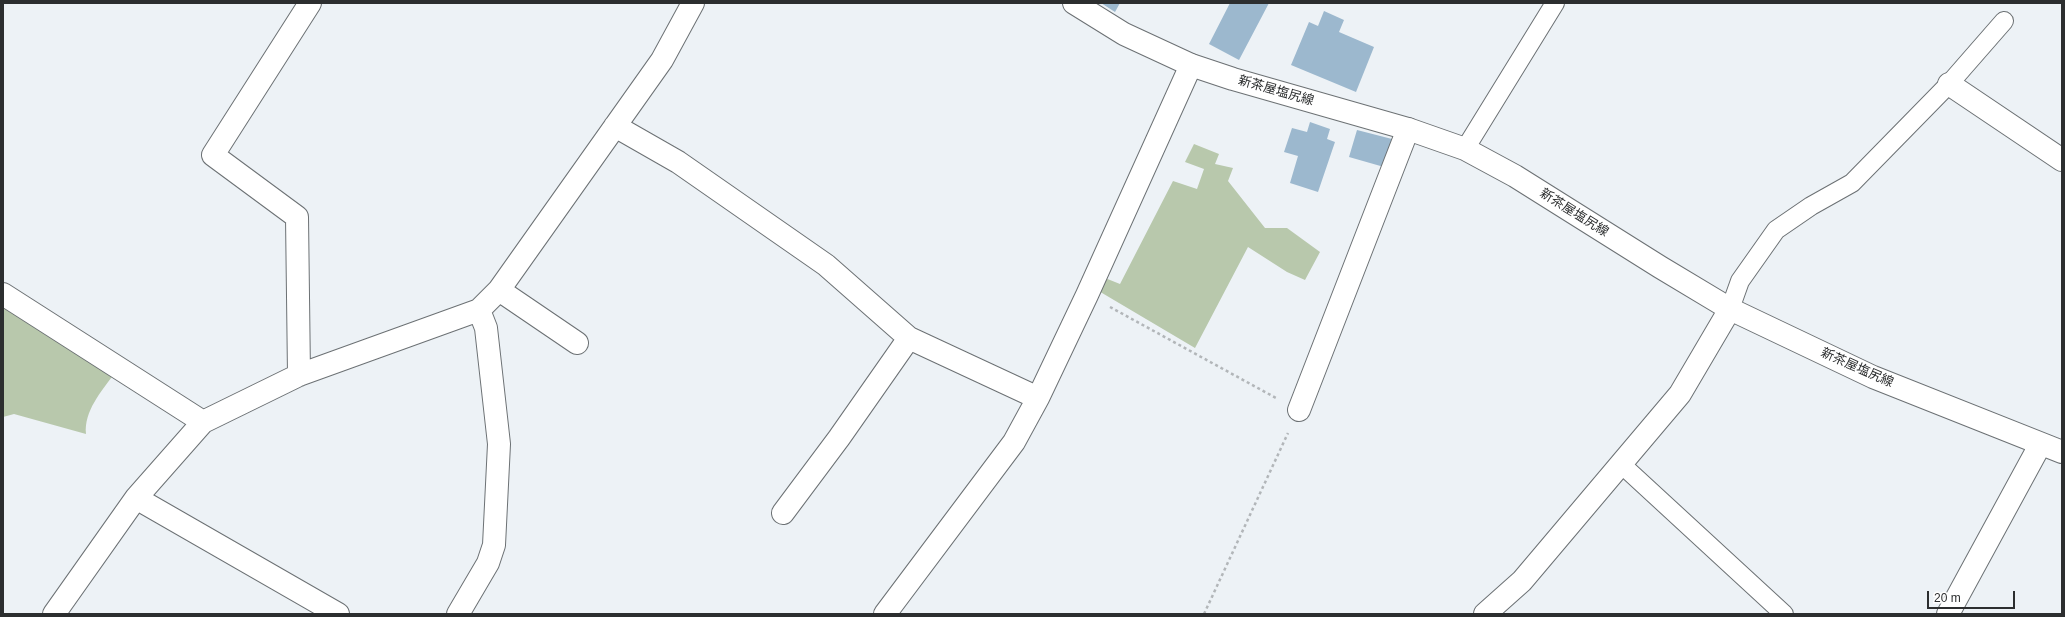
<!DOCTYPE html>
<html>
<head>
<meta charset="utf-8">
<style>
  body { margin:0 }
  #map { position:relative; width:2065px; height:617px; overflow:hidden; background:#edf2f6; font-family:Arial,sans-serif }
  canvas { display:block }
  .frame { position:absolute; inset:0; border:4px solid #2c2e2f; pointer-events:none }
  .scale { position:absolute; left:1927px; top:591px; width:88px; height:18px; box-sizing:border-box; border:2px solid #2c2e2f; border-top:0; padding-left:5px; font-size:12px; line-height:14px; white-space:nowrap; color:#2c2e2f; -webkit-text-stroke:3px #fff; paint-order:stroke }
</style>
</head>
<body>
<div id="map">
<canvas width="2065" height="617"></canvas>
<div class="frame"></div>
<div class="scale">20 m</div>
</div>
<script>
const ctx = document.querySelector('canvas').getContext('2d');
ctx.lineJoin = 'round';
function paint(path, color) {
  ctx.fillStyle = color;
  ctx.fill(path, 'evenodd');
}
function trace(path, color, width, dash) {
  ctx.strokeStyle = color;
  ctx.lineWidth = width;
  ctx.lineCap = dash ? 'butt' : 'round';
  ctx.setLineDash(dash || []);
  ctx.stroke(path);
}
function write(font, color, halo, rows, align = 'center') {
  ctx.font = font + ' Arial,"Noto Sans JP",sans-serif';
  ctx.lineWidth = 3;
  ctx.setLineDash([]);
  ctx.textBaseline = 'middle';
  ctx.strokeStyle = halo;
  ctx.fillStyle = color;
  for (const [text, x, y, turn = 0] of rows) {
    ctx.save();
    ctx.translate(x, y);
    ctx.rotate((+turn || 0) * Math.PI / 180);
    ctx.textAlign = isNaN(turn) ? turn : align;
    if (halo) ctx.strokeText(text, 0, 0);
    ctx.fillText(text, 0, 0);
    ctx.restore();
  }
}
paint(new Path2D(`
  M1194,144l25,10 -4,10 18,4 -5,13 37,47h22l33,24 -15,28 -18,-8 -39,-25 -53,101 -98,-58 8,-12 15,6 53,-103 24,8 7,-20 -19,-7z
  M3,302l111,72c-13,18 -30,37 -28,60l-72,-20 -11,3z`), '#b8c8ac');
paint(new Path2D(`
  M1101,3h19l-5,9z
  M1230,3h39l-30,57 -30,-16z
  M1324,11l20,9 -5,12 35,15 -18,45 -65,-27 18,-43 9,4z
  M1310,122l20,7 -3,10 8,3 -17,50 -28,-9 8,-27 -14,-4 8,-24 15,4z
  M1357,130l35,9 -8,28 -35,-10z`), '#9cb8ce');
const lane = new Path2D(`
  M1465,149l90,-146
  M1730,309l10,-28 36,-51 35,-24 41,-23 97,-99 55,-63
  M1620,463l164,151`);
const street = new Path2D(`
  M1949,84l113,76
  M615,126l63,36 148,103 83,73 129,60
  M499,290l78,53
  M3,294l200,128
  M299,375l-2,-158 -84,-62 97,-152
  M1299,410l109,-281
  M136,498l202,116
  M783,513l56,-75 70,-100
  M54,614l82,-116 67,-76 96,-47 180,-65 20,-20 163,-230 31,-57
  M458,614l30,-51 6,-18 5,-101 -13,-116 -7,-18
  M885,614l129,-172 24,-44 49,-103 104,-230
  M1485,614l37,-33 158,-187 50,-85`);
const secondary = new Path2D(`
  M1074,3l50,31 67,31 42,14 175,50 57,20 50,27 145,91 70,42 143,68 189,75
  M1948,614l92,-169`);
trace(lane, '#6c7174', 20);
trace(street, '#6c7174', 24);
trace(secondary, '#6c7174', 24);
trace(new Path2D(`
  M1110,307l166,91
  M1204,614l84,-181`), '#b2b6b9', 2.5, [3, 3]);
trace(lane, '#fff', 18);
trace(street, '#fff', 22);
trace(secondary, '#fff', 22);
write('13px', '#2c2e2f', '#fff', [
  ["新茶屋塩尻線",1276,91,16],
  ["新茶屋塩尻線",1574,213,32],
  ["新茶屋塩尻線",1857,368,24]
]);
</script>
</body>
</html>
